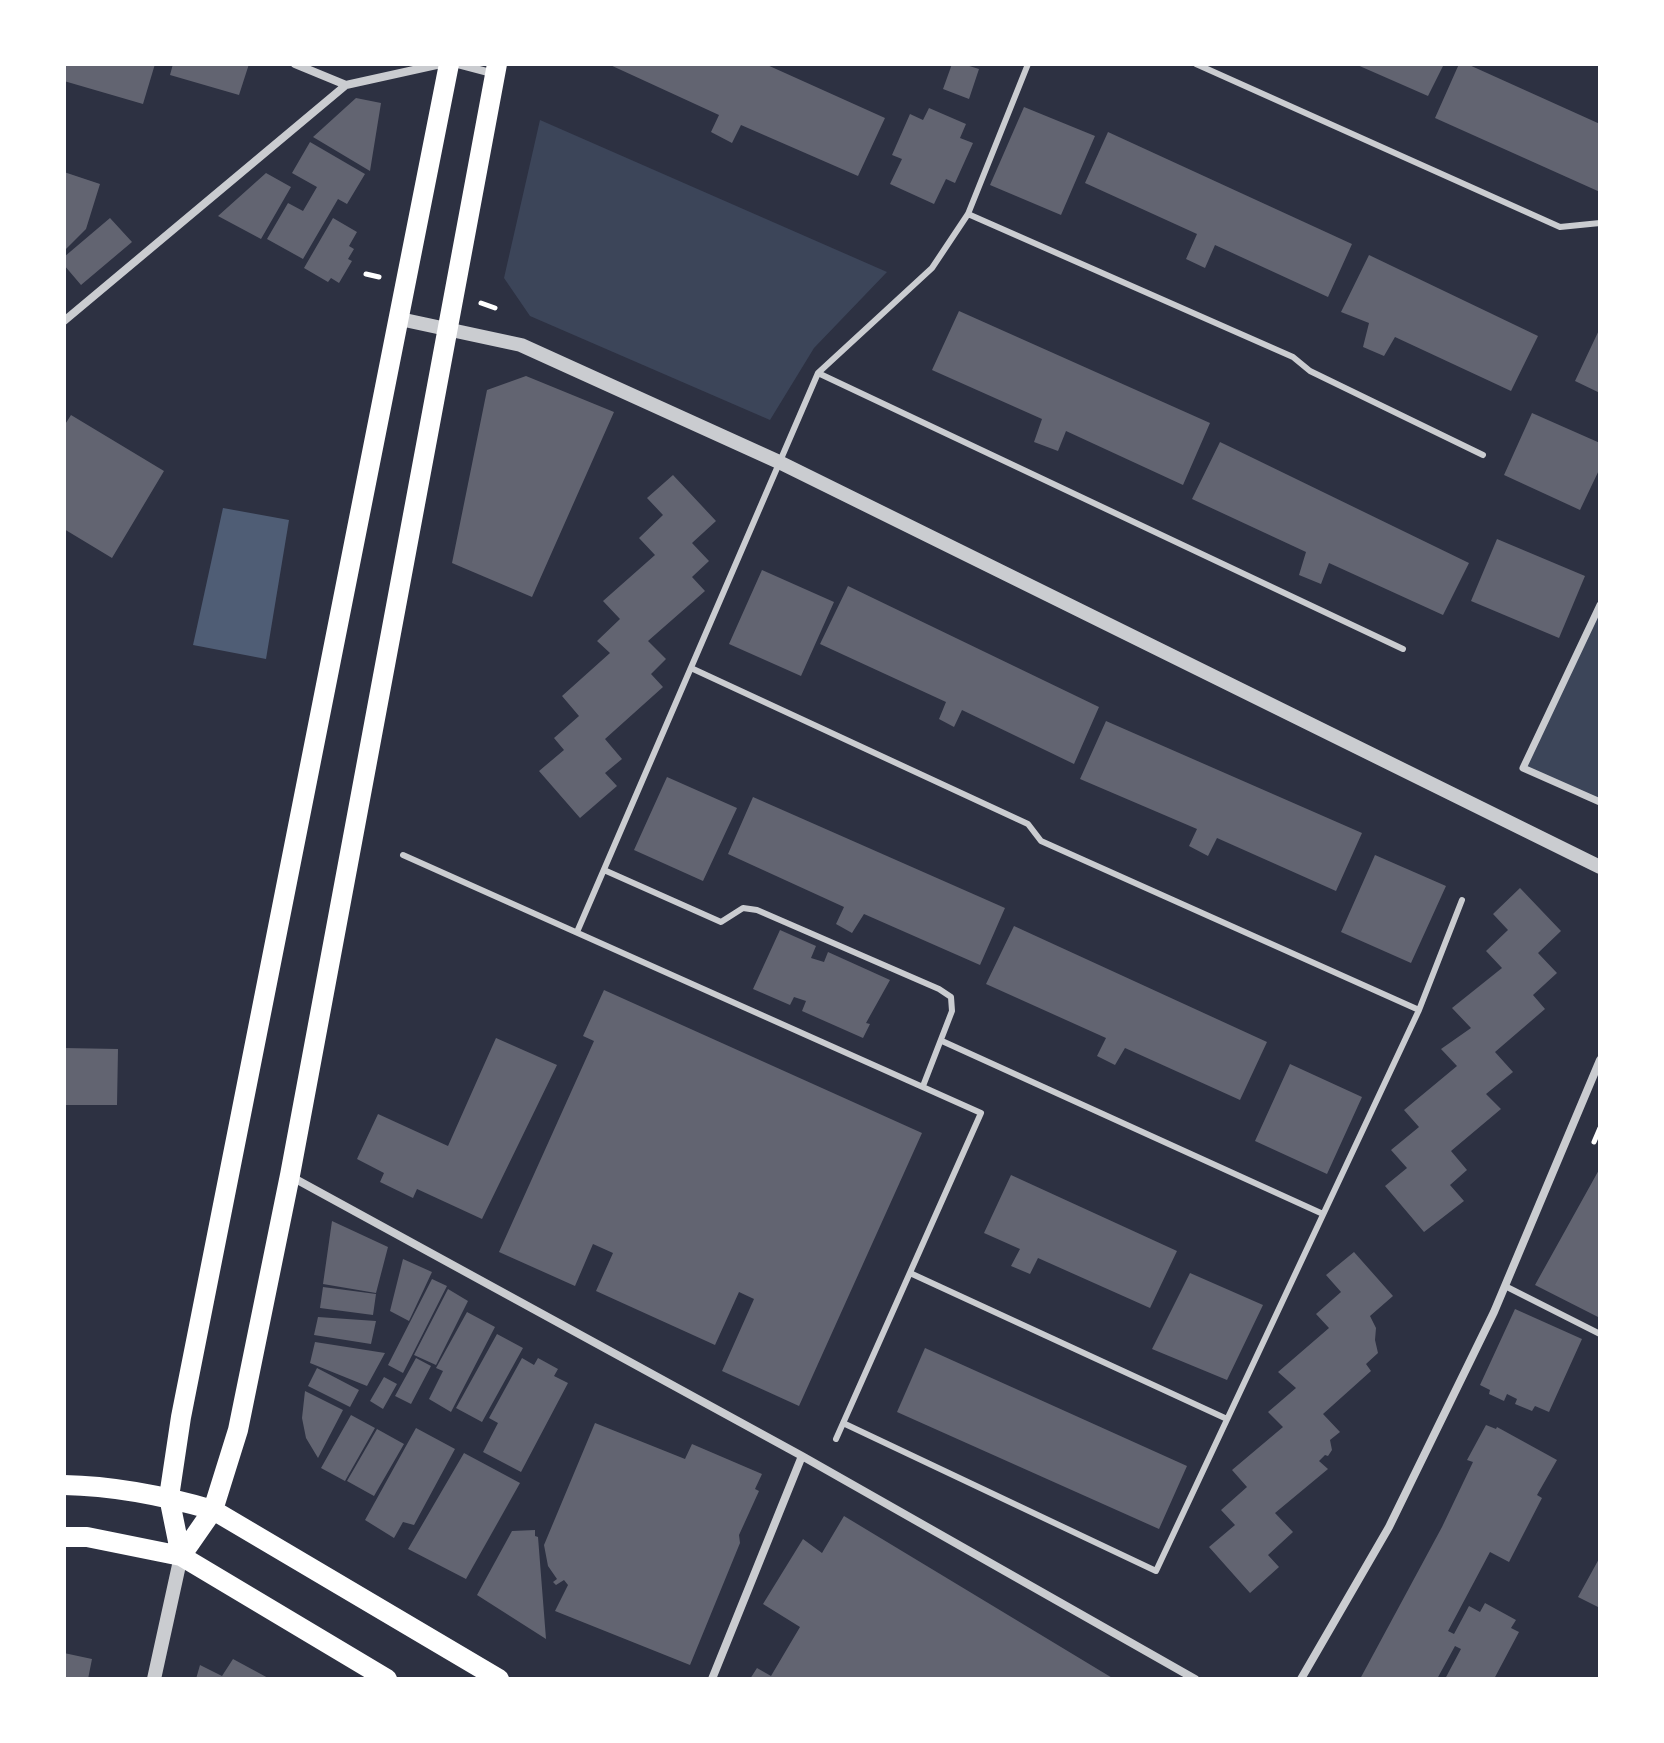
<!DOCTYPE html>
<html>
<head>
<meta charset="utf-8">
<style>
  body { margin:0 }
  #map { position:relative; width:1664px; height:1743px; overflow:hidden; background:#2d3142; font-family:"Open Sans",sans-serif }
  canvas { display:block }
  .frame { position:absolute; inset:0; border:66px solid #fff; pointer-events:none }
</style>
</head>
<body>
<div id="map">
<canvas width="1664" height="1743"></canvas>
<div class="frame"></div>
</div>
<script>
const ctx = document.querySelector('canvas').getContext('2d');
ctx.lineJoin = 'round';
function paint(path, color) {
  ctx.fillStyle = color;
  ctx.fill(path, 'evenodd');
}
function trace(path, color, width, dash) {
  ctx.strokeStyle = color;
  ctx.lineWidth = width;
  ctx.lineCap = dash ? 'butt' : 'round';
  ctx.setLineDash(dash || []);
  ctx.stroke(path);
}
paint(new Path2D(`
  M540,120l347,152 -73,76 -44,72 -240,-104 -26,-38z
  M1600,605v197l-77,-34z`), '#3c4559');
paint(new Path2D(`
  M223,508l66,12 -23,139 -73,-14z`), '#4f5d75');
paint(new Path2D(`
  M64,64h91l-12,40 -79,-23z
  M173,64h76l-10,31 -69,-20z
  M608,64h157l120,54 -27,58 -117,-51 -9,18 -21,-11 8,-17z
  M952,64h11l16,5 -10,30 -26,-10z
  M1355,64h89l-16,32z
  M1459,64h8l133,60v68l-165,-74z
  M356,98l25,5 -11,68 -57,-34z
  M1024,107l71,29 -34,79 -71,-30z
  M929,108l37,16 -6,14 13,5 -18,40 -9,-4 -12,25 -44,-20 12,-25 -10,-4 18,-41 13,6z
  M1108,132l244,112 -24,53 -113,-52 -10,23 -19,-9 11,-25 -112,-51z
  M310,142l55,32 -18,30 -9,-5 -35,60 -36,-20 21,-36 15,8 14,-24 -25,-14z
  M64,172l36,12 -14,45 -22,22z
  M266,173l25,14 -30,52 -43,-23z
  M110,218l22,24 -51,43 -17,-20v-8z
  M333,218l24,14 -8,14 5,3 -6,10 4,2 -13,22 -8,-5 -3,4 -24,-14z
  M1369,255l169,81 -27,55 -116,-54 -11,19 -21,-9 6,-24 -28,-11z
  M959,311l251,112 -27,62 -117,-54 -8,20 -24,-9 8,-23 -110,-49z
  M1600,328v65l-25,-12z
  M526,376l88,36 -82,185 -80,-34 35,-173z
  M1532,413l68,30v25l-20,42 -76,-35z
  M71,415l93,56 -52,87 -48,-29v-103z
  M1220,442l249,121 -26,52 -114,-52 -8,21 -22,-9 7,-23 -114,-53z
  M673,475l43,46 -24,22 17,18 -17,16 13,14 -57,50 18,18 -15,15 12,13 -58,52 17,20 -17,14 12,13 -37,32 -41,-47 25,-21 -10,-12 25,-22 -17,-20 48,-43 -13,-12 23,-22 -17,-18 52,-46 -16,-17 24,-23 -16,-17z
  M1497,539l88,37 -26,62 -88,-37z
  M762,570l72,32 -33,74 -72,-32z
  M848,586l251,121 -25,57 -112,-54 -8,17 -15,-8 7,-17 -126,-58z
  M1106,721l256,112 -26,58 -119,-53 -9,18 -19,-10 8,-17 -117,-50z
  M667,777l70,31 -34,73 -69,-31z
  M753,797l252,111 -25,57 -116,-51 -12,19 -16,-9 8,-17 -116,-53z
  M1375,855l71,31 -35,77 -70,-31z
  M1520,888l41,43 -23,22 19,20 -24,22 12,14 -50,43 18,20 -27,22 15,15 -50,42 16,19 -17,15 14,16 -40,31 -39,-46 22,-18 -16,-18 28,-23 -15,-17 53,-44 -16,-17 30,-21 -19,-20 50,-40 -16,-17 22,-21 -15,-16z
  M1014,926l253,116 -27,58 -115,-52 -10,17 -18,-9 9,-18 -120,-54z
  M780,930l36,16 -5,12 13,4 4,-10 62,28 -24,43 4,1 -7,14 -61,-27 4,-10 -12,-4 -4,8 -37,-16z
  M604,990l318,143 -123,273 -77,-35 32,-72 -15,-7 -24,53 -119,-54 17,-38 -20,-9 -18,42 -76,-34 95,-211 -11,-5z
  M496,1038l61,27 -75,154 -65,-30 -4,9 -33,-16 4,-9 -27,-14 21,-45 70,32z
  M64,1048l54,1 -1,56h-53z
  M1290,1064l72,33 -35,77 -72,-33z
  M1600,1168v150l-65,-33z
  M1011,1175l166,76 -27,57 -112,-50 -8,16 -19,-8 9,-17 -36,-16z
  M332,1221l56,26 -12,46 -53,-9z
  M1354,1252l39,44 -23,20 6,12 -1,12 3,13 -12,11 5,7 -48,43 17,18 -10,8 2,10 -4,6 -3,-1 -6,6 9,8 -53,44 18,19 -25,23 11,12 -29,26 -41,-46 26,-22 -14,-15 26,-23 -15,-17 51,-43 -15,-15 28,-24 -18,-16 51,-44 -13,-14 25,-22 -15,-17z
  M403,1259l29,13 -23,49 -19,-10z
  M1190,1273l73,32 -36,75 -75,-31z
  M432,1279l15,7 -44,87 -15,-8z
  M323,1287l53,7 -3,21 -53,-7z
  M448,1289l20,12 -32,64 -22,-10z
  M1515,1309l67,30 -33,73 -14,-6 -3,5 -17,-7 2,-5 -10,-5 -3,7 -15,-7 1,-4 -10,-5z
  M467,1312l28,15 -44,85 -22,-13 14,-28 -7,-3z
  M318,1317l58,4 -5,23 -57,-9z
  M497,1334l26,14 -41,74 -26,-14z
  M315,1342l70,11 -18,33 -57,-23z
  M925,1348l262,118 -28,63 -262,-117z
  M416,1358l15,8 -20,38 -16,-8z
  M522,1358l12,7 4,-7 20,11 -4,7 14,7 -47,89 -38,-20 15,-29 -9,-5z
  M317,1368l42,22 -9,17 -42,-21z
  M384,1377l13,7 -14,25 -13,-8z
  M305,1391l38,19 -25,48 -12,-20 -4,-20z
  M351,1415l24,13 -30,53 -24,-13z
  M595,1423l90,36 7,-15 70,30 -7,15 4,2 -20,44 1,8 -50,122 -135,-54 13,-26 -4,-5 -8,5 -3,-3 4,-3 -9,-13 -4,-21z
  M1486,1425l10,4 1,-2 60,33 -20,35 5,3 -33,64 -19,-10 -42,79 6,3 15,-28 11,6 5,-9 31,17 -5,8 8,4 -25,47h-49l16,-30 -6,-3 -18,33h-77l82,-152 31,-65 -6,-2z
  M416,1428l39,21 -41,76 -11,-3 -9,16 -29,-18z
  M377,1429l27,15 -30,52 -27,-15z
  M464,1453l56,30 -54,96 -58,-30z
  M844,1516l270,163h-364l7,-11 14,8 29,-49 -37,-23 40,-65 19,14z
  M535,1530v6l3,1 8,102 -69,-44 35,-64z
  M1600,1557v51l-22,-11z
  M64,1653l28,6 -4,20h-24z
  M233,1659l37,20h-74l4,-14 22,11z`), '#626471');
trace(new Path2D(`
  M366,274l13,3
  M481,303l14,5
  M1594,1142l6,-14`), '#fff', 5);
trace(new Path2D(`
  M1196,64l364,163 40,-4
  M968,214l325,143 17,14 173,84
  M818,373l585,276
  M691,668l337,156 13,17 378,169
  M403,855l578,258 -145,326
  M604,870l117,52 22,-14 14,2 182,79 12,8 1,14 -29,75
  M577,932l241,-559 114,-105 36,-54 60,-150
  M942,1041l381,173
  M910,1273l317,146
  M1505,1286l95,48
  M843,1423l313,148 263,-561 43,-110`), '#caccd0', 6);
trace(new Path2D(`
  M1600,605l-77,163 77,34`), '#caccd0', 7);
trace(new Path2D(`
  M295,64l51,21
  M457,64l38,10
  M64,321l282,-236 95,-21
  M290,1176l512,280 393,223
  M712,1679l90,-223
  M1301,1679l88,-152 105,-215 106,-252`), '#caccd0', 8);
trace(new Path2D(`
  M400,319l121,26 258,117 821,405
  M154,1679l27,-123`), '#caccd0', 14);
trace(new Path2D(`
  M64,1485c51,1 101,11 149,25l286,169
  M64,1537h23l94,19 206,123
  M181,1556l32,-46 25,-80 52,-255 207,-1111
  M181,1556l-12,-59 12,-80 268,-1353`), '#fff', 20);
</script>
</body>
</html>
